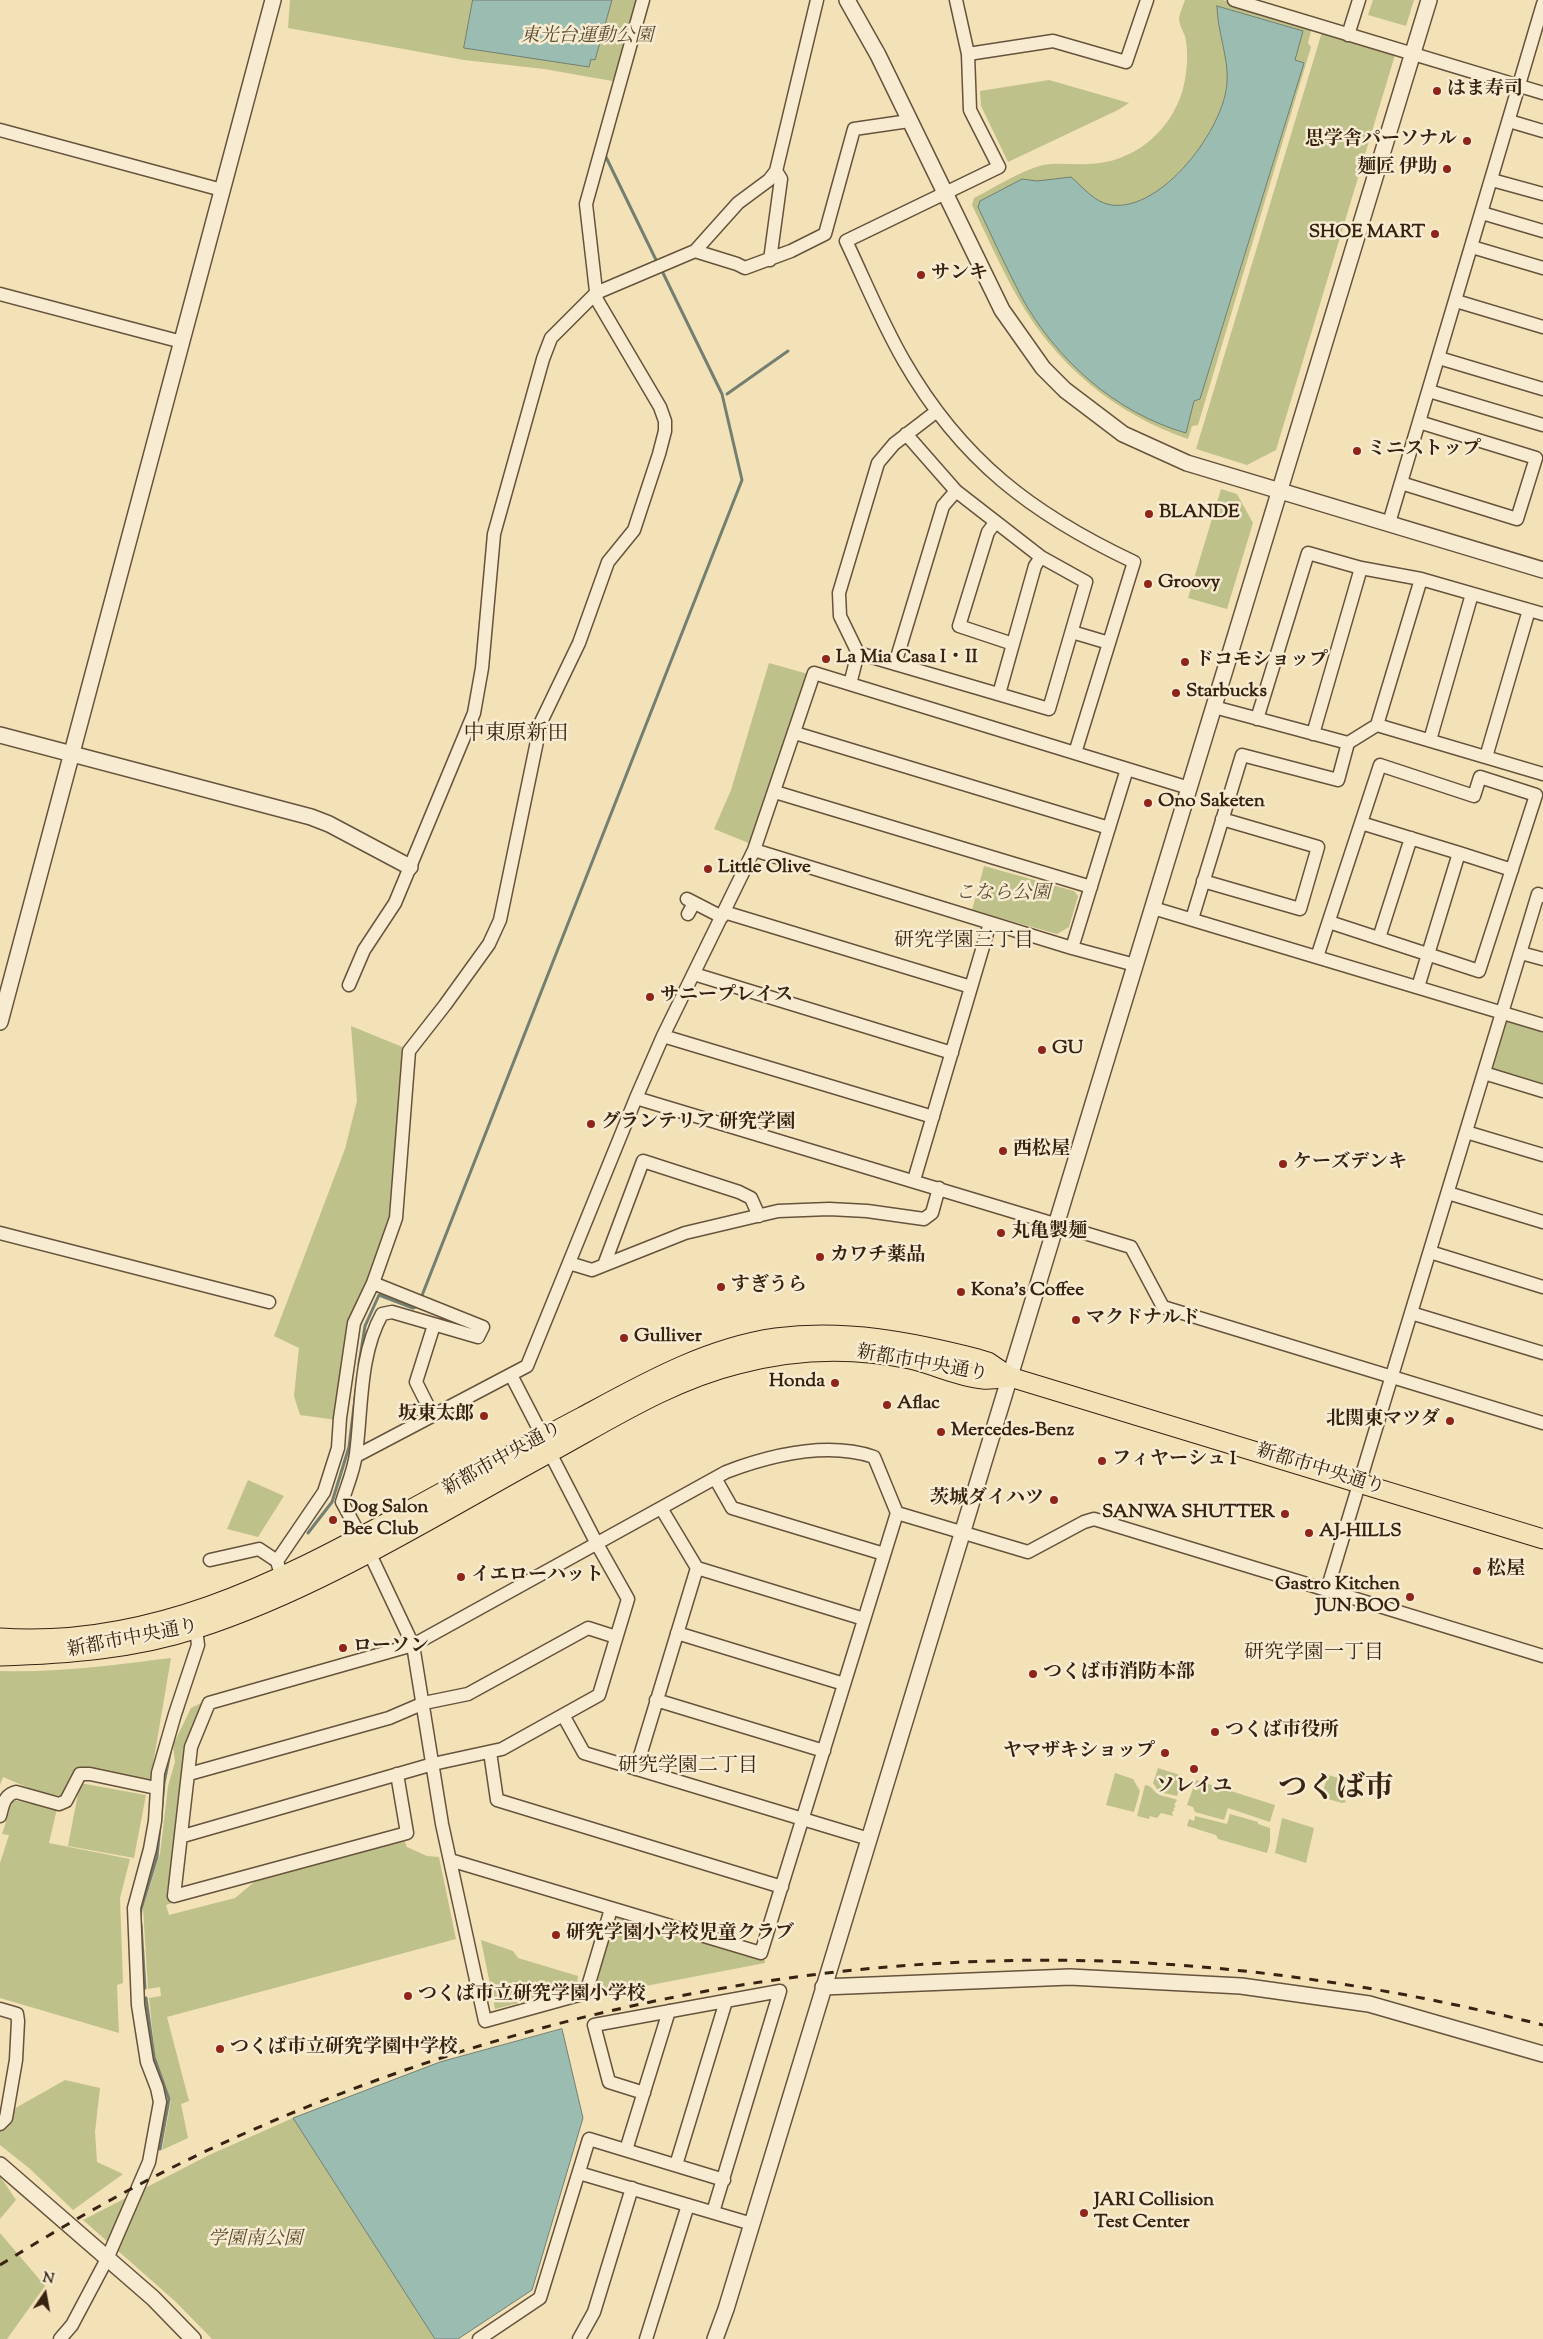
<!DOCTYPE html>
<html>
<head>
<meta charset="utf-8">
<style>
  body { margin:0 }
  #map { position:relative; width:1543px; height:2339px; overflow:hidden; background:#f3e1b8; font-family:"Sorts Mill Goudy",serif }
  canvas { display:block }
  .north { position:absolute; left:20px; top:2269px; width:50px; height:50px; -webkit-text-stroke:4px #f7ecd1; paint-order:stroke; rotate:12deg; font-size:14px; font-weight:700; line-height:20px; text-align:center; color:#382212 }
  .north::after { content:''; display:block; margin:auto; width:18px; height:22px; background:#382212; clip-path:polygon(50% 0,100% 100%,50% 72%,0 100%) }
</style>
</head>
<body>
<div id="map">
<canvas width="1543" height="2339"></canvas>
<div class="north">N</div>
</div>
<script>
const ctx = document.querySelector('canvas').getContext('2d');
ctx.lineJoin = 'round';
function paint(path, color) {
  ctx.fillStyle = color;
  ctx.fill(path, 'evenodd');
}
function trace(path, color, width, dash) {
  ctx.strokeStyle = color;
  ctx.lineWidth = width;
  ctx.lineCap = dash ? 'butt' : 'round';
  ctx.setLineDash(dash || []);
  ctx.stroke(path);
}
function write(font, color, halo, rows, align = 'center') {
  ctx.font = font + ' "Sorts Mill Goudy","Noto Serif JP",serif';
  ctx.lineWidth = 5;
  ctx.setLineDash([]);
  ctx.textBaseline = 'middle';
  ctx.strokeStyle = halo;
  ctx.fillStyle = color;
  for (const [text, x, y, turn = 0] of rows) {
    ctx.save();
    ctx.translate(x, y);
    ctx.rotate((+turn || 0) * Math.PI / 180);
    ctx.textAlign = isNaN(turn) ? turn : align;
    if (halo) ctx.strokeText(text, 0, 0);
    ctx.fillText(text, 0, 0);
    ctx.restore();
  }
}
paint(new Path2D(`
  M290,0h349l-21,82 -74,-13 -80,-9 -176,-32z
  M1185,0h38l89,27 -4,16 3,4 -113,378 -6,1 -4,13c-73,-25 -132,-74 -170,-141 -17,-30 -31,-62 -46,-93l2,-7c22,-11 45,-27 69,-33 15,-3 30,0 45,-1 45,-1 83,-32 95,-75 4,-17 6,-35 2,-53 -2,-5 -6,-12 -6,-18 1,-6 4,-12 6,-18z
  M1373,0h41l-8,26 -38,-11z
  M1322,32l73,23 -119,395 -29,15 -51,-16z
  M1049,80l80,23 -11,7 -110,52 -27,-56 -1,-15z
  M1221,489l16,5 16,29 -26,86 -39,-11z
  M769,663l39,11 -57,170 -37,-15 17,-39z
  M984,866l90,25 4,5 -9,31 -12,7 -85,-24z
  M1507,1020l36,10v57l-50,-15 -3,-5 13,-46z
  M351,1026l54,22 -14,169 -41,105 -13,98 -37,-5 -6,-19 5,-48 -25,-12 71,-187 12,-48z
  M248,1480l36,16 -26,41 -31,-8z
  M171,1658l-21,124 -67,-14 -10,5 -12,23 -20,-3 -38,-16 -3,8v-114c57,2 114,-6 171,-13z
  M203,1702l-15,38 -16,163 -6,2 3,10 66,-17 24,-20 144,-40 4,9 20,9 12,1 17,82 -289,78 22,84 -8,3 7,34 -26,12 9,-50 -16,-44 -6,-58 12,-2 -1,-9 -12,2 -5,-81 17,-54 8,-68 7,-24 -2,-17 18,-37z
  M1158,1768l25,8 -6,20 -18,-4 -6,-9z
  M1115,1773l18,6 7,12 -6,21 -28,-7z
  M1328,1775l21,6 -6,16 3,5 -4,1 -18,-5 -2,-4z
  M1196,1780l79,25 -5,17 -42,-14 -4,12 -29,-8 -2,-5 -6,-2z
  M80,1783l66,12 -12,63 -66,-12z
  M1145,1785c8,1 8,7 15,10 5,2 11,2 17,5l-3,5 2,1 -3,3 2,1 -3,2 1,4 -12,-3 -4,5 -7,-2 -1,3 -12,-3z
  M13,1800l44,9 -8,34 81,16 -10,39 3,85 -6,2 2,48 -119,-35v-135l9,-28 -7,-1z
  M1230,1814l28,8v2l12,4v14l-3,11 -49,-14 -2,-4 -29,-9 2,-7 5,2 1,-5 32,8z
  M1282,1818l32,10 -8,35 -31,-10z
  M614,1913l151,47v3l-156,30 -8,-11 -6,-1z
  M481,1940l32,11 5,7 60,18 -1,13 -82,20z
  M65,2080l35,8 -5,44 2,30 26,12 -50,36 -44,-42 -29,-23v-16l12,-19z
  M293,2118l142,221h-223l-36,-37 -93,-82 126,-65z
  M0,2176l16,24 -16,19z
  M0,2233l45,53 -38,53h-7z`), '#bfc18b');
const water = new Path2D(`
  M473,0h139l-17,60 -4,-1 -2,8 -125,-19z
  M1217,6l86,25 -8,29 9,3 -104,336 -6,2 -8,32c-70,-20 -130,-73 -165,-137 -15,-29 -29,-59 -43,-89l2,-6 42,-22 15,2 34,-4c13,11 23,25 40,28 51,7 114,-77 116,-123 2,-23 -10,-52 -10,-76z
  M562,2029l21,89 -51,172 -74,49h-23l-142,-221 147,-56z`);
paint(water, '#9bbdb1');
trace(water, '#737f71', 1);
trace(new Path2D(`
  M605,155l53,109
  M727,394l61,-43
  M421,1298l321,-818 -20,-86 -59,-121
  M359,1364l6,-38 14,-31 34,13 5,-2
  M308,1533l24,-31 17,-55 7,-57
  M179,1720l4,-11
  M140,1918l1,-9 16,-52 7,-74 7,-35
  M141,1924l4,64
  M146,1998l8,59 15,42 -9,50`), '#737f71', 3);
const minor = new Path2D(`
  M956,0l12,54 2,56 29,57 -153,74c19,40 36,82 58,120 57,99 128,153 230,201l-59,191
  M1234,0l309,93
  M1348,35l11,-35
  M968,54l85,-13 73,21 21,-62
  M1509,121l34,10
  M0,130l222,60
  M1492,180l51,14
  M1482,213l61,18
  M1472,247l71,21
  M695,251l42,13 8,4 46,-17 34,-17 29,-105 55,-8
  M770,260l11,-81 -5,-8
  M0,294l182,48
  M1456,301l87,26
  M1439,358l104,31
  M1429,391l114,34
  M1401,483l116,36 19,-61 -117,-36
  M995,523l-7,9 -29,94 54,18 22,-78 6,-9
  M1389,523l154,-519
  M1421,579l122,35
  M1072,632l37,11
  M858,653l191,56 37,-127 -45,-25 -85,-66 -50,-57
  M895,664l48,-158 13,-15
  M850,684l8,-31 -18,-37 -1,-23 39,-130 16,-19 43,-33
  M999,694l14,-50
  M1214,707l134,36
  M1257,719l51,-166 53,15 60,11 -44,146
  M795,733l314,95
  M1313,734l48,-166
  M1430,740l42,-146
  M1486,757l43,-147
  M775,792l316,95
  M1361,823l98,30 -41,134
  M754,850l60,-177 375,115
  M1459,853l53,17
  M1203,881l97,28 18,-62 -96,-28
  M687,899l35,18
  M1153,908l390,117
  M724,912l247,75
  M688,914l6,-11
  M1192,919l50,-164 96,25 10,-37 29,-18 166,49
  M1379,938l32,-100
  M1072,948l55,-179
  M1521,953l22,6
  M1317,957l63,-192 94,31 6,-19 56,18 -57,176 -150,-49
  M694,974l258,79
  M349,985l15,-35 31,-47 79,-190 8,-45 12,-134 49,-175 8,-21 45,-45 99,-42 43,-48 31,-23 7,-9 41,-171
  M663,1036l270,81
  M1484,1073l59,18
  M636,1098l495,149 32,60 380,116
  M1466,1132l77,23
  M914,1180l76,-257
  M1448,1193l95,29
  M0,1233l269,69
  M1430,1252l113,35
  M569,1263l23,7 93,-37 93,-22 51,-2 38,2 57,8 8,-6 7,-25
  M604,1265l39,-104 96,31 12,6 8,18
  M373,1283l110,44 -5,10 -86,-25 -10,2c-23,41 -20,94 -26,140 -2,16 -9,32 -14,48l27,50 44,93 29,179 43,197 101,-28 25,-84
  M1411,1313l132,40
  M511,1375l32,62
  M433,1416l-17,-34 18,-57
  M356,1456l171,-90 109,-268 27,-62 91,-186 318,98 63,17
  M715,1478l17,30 152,46
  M661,1508l36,60 167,51
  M210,1560l49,-11 18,12 2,7
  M277,1561l47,-69 14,-44 2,-30 14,-95 19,-40 23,-65 13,-167 36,-46 44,-61 11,-24 41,-198 38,-79 29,-81 26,-32 25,-76 6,-23v-10l-5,-14 -63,-107 -11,-96 57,-204
  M1327,1590l211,-696 5,2
  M677,1633l167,51
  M656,1700l168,51
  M563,1715l21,38 285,86
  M490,1752l7,48 285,87
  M636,1769l61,-201
  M189,1774l200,-56 35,-15 44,-9 120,-66 28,9
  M397,1774l10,59 -233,63 17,-149 18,-44 204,-58 313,-173c45,-17 100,-31 148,-15l23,56 131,39 56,-30 10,-3 449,137
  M0,1816c3,-11 4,-21 16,-24l43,12 7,-3 14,-27h10l66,14
  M183,1836l250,-72 69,-15 97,-54 29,-96 -31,-55 -47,-91
  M450,1860l311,93 136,-440
  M0,2009l17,5 1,7 -2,39 -10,58 -6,6
  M644,2093l-35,-11 -15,-57 186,-34 -67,221
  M626,2150l43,-139
  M676,2165l50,-164
  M579,2173l173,51
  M60,2339l12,-14 35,-66 42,-97 11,-60 -3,-14 -10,-26 -9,-57 -4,-97 16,-59 5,-28 3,-48 17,-59 23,-69 -2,-16
  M479,2339l61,-41 49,-159 135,41
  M579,2339l15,-27 38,-124
  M646,2339l42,-134`);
const tertiary = new Path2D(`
  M847,0l31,55 124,255 41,58 22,22 58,44 64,29 356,107
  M0,735l311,82 18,7 81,43
  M0,1022l273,-1022
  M823,1987l247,-10 171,9 128,18 174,50
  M0,2165l153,133 40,41
  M715,2339l11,-30 703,-2309`);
const primary = new Path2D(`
  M0,1638c148,10 276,-54 401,-123 60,-33 120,-66 181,-98 61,-33 124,-69 194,-79 70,-9 135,4 202,21l10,3 22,15 533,162
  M0,1656c67,-2 134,-7 198,-28 121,-39 237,-113 349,-174 61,-33 122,-73 191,-90 56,-15 114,-17 172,-5 23,5 49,18 73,20 8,1 18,-1 27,-2`);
trace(minor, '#67523c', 15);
trace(tertiary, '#67523c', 18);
trace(primary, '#382212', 21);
trace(minor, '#f7ecd1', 12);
trace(tertiary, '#f7ecd1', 15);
trace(primary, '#f3e1b8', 19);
trace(new Path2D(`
  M0,2265c71,-44 143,-85 219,-120 297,-137 632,-204 958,-180 124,9 246,30 366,60`), '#382212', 3, [9, 9]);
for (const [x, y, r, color] of [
  [1437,91,5,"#8f2418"],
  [1467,141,5,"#8f2418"],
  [1447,169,5,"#8f2418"],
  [1435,234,5,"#8f2418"],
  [921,275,5,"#8f2418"],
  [1357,451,5,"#8f2418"],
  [1149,514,5,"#8f2418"],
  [1148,584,5,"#8f2418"],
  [826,659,5,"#8f2418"],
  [1185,662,5,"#8f2418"],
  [1176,693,5,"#8f2418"],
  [1148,803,5,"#8f2418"],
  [708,869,5,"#8f2418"],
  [650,997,5,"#8f2418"],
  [1042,1050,5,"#8f2418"],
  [591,1124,5,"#8f2418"],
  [1003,1151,5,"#8f2418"],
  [1283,1164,5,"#8f2418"],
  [1001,1233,5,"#8f2418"],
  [820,1257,5,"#8f2418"],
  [721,1287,5,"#8f2418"],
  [961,1292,5,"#8f2418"],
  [1076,1320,5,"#8f2418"],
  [624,1338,5,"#8f2418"],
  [835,1383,5,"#8f2418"],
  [887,1405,5,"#8f2418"],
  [484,1416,5,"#8f2418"],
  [1450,1421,5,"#8f2418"],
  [941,1432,5,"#8f2418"],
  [1102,1461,5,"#8f2418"],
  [1054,1500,5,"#8f2418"],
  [1285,1514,5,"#8f2418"],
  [333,1520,5,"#8f2418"],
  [1309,1533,5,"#8f2418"],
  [1477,1571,5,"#8f2418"],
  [461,1577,5,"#8f2418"],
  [1410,1597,5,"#8f2418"],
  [343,1648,5,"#8f2418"],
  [1033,1674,5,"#8f2418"],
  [1215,1732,5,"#8f2418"],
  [1165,1753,5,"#8f2418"],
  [1194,1769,5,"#8f2418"],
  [556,1935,5,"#8f2418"],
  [408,1996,5,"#8f2418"],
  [220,2049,5,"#8f2418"],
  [1084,2213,5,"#8f2418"]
]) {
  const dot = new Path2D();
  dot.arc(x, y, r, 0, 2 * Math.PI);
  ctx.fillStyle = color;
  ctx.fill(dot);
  trace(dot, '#f7ecd1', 2);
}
write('italic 19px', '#5a4a30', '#f7ecd1', [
  ["東光台運動公園",587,38],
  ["こなら公園",1003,895],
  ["学園南公園",255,2241]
]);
write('bold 19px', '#382212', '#f7ecd1', [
  ["はま寿司",1447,91],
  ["思学舎パーソナル",1457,141,"right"],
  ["麺匠 伊助",1437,169,"right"],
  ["SHOE MART",1425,234,"right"],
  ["サンキ",931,275],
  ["ミニストップ",1367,451],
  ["BLANDE",1159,514],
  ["Groovy",1158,584],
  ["La Mia Casa I・II",836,659],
  ["ドコモショップ",1195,662],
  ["Starbucks",1186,693],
  ["Ono Saketen",1158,803],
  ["Little Olive",718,869],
  ["サニープレイス",660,997],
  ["GU",1052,1050],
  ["グランテリア 研究学園",601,1124],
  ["西松屋",1013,1151],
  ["ケーズデンキ",1293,1164],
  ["丸亀製麺",1011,1233],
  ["カワチ薬品",830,1257],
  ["すぎうら",731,1287],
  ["Kona’s Coffee",971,1292],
  ["マクドナルド",1086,1320],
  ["Gulliver",634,1338],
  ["Honda",825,1383,"right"],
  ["Aflac",897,1405],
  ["坂東太郎",474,1416,"right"],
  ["北関東マツダ",1440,1421,"right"],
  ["Mercedes-Benz",951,1432],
  ["フィヤーシュ I",1112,1461],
  ["茨城ダイハツ",1044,1500,"right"],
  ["Dog Salon",343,1509],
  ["Bee Club",343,1531],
  ["SANWA SHUTTER",1275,1514,"right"],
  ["AJ-HILLS",1319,1533],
  ["松屋",1487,1571],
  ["イエローハット",471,1577],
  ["Gastro Kitchen",1400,1586,"right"],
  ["JUN BOO",1400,1608,"right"],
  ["ローソン",353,1648],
  ["つくば市消防本部",1043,1674],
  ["つくば市役所",1225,1732],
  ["ヤマザキショップ",1155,1753,"right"],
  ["ソレイユ",1194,1788,"center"],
  ["研究学園小学校児童クラブ",566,1935],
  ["つくば市立研究学園小学校",418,1996],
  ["つくば市立研究学園中学校",230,2049],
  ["JARI Collision",1094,2202],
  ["Test Center",1094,2224]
], 'left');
write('19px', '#382212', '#f7ecd1', [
  ["新都市中央通り",922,1365,10],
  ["新都市中央通り",503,1460,-29],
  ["新都市中央通り",1320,1471,17],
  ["新都市中央通り",133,1640,-11]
]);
write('20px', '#382212', '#f7ecd1', [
  ["研究学園三丁目",964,943],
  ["研究学園一丁目",1314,1655],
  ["研究学園二丁目",688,1768]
]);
write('21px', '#382212', '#f7ecd1', [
  ["中東原新田",516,735]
]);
write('bold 29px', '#382212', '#f7ecd1', [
  ["つくば市",1336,1791]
]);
</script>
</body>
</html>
